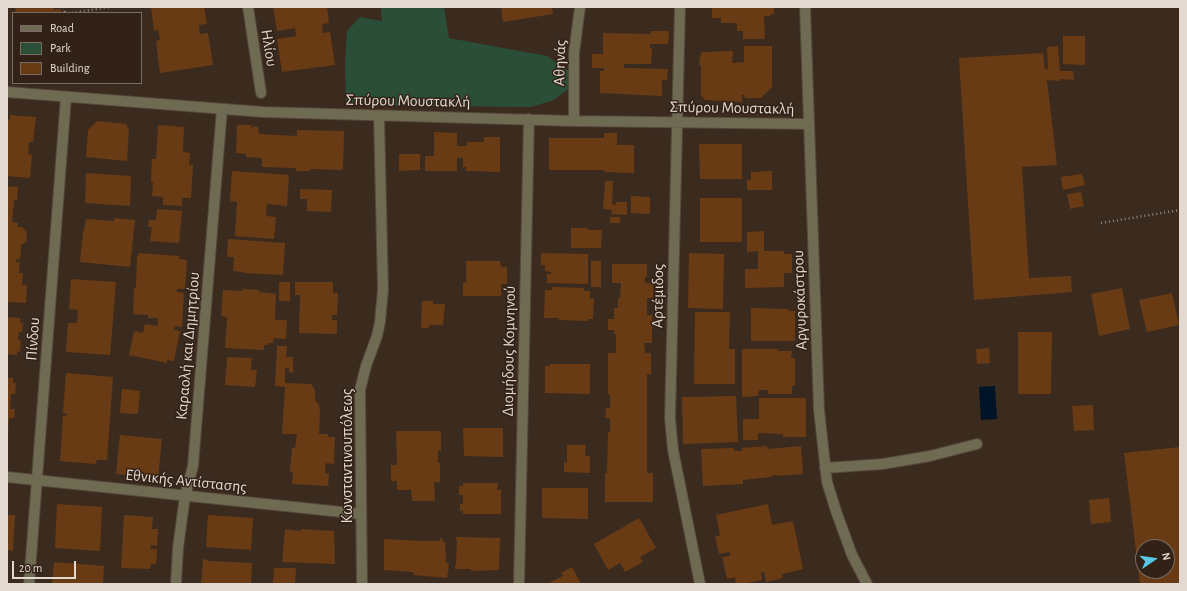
<!DOCTYPE html>
<html>
<head>
<meta charset="utf-8">
<style>
  body { margin:0 }
  #map { position:relative; width:1187px; height:591px; overflow:hidden; background:#3b2b1f; font-family:"Alegreya Sans",sans-serif }
  canvas { display:block }
  .frame { position:absolute; inset:0; border:8px solid #e3d9d1; pointer-events:none }
  .legend { position:absolute; left:12px; top:12px; width:130px; height:72px; box-sizing:border-box; background:#312116; border:1px solid #786b61; margin:0; padding:5px 7px; list-style:none; font-size:12px; color:#e3d9d1 }
  .legend li { display:flex; align-items:center; gap:8px; height:20px }
  .legend b { width:20px; border:1px solid #786b61 }
  .north { position:absolute; left:1135px; top:539px; width:40px; height:40px; box-sizing:border-box; background:#312116; border:1px solid #786b61; border-radius:50%; rotate:77deg; font-size:11px; font-weight:700; line-height:16px; text-align:center; color:#e3d9d1 }
  .north::after { content:''; display:block; margin:auto; width:14px; height:18px; background:#59c8e4; clip-path:polygon(50% 0,100% 100%,50% 72%,0 100%) }
  .scale { position:absolute; left:12px; top:561px; width:64px; height:18px; box-sizing:border-box; border:2px solid #e3d9d1; border-top:0; padding-left:5px; font-size:12px; line-height:14px; white-space:nowrap; color:#e3d9d1; -webkit-text-stroke:3px #312116; paint-order:stroke }
</style>
</head>
<body>
<div id="map">
<canvas width="1187" height="591"></canvas>
<div class="frame"></div>
<ul class="legend">
<li><b style="height:5px;background:#6e6b52"></b>Road</li>
<li><b style="height:11px;background:#2a4e37"></b>Park</li>
<li><b style="height:11px;background:#693b14"></b>Building</li>
</ul>
<div class="north">N</div>
<div class="scale">20 m</div>
</div>
<script>
const ctx = document.querySelector('canvas').getContext('2d');
ctx.lineJoin = 'round';
function paint(path, color) {
  ctx.fillStyle = color;
  ctx.fill(path, 'evenodd');
}
function trace(path, color, width, dash) {
  ctx.strokeStyle = color;
  ctx.lineWidth = width;
  ctx.lineCap = dash ? 'butt' : 'round';
  ctx.setLineDash(dash || []);
  ctx.stroke(path);
}
function write(font, color, halo, rows, align = 'center') {
  ctx.font = font + ' "Alegreya Sans",sans-serif';
  ctx.lineWidth = 3;
  ctx.setLineDash([]);
  ctx.textBaseline = 'middle';
  ctx.strokeStyle = halo;
  ctx.fillStyle = color;
  for (const [text, x, y, turn = 0] of rows) {
    ctx.save();
    ctx.translate(x, y);
    ctx.rotate((+turn || 0) * Math.PI / 180);
    ctx.textAlign = isNaN(turn) ? turn : align;
    if (halo) ctx.strokeText(text, 0, 0);
    ctx.fillText(text, 0, 0);
    ctx.restore();
  }
}
paint(new Path2D(`
  M381,7h63l5,31 98,18 25,17v13l-18,14 -23,7 -185,-2 -1,-40 2,-34 13,-14 22,4z`), '#2a4e37');
paint(new Path2D(`
  M995,386l2,33 -16,1 -2,-33z`), '#001427');
paint(new Path2D(`
  M15,7h38l1,3 7,-1v4h-45z
  M151,7h53l3,17 -8,1 1,9 8,-1 5,32 -53,8 -4,-32 4,-1 -2,-10 -4,1z
  M273,7h54l2,16 -7,1 1,9 7,-1 5,33 -53,7 -5,-33 19,-3 -1,-8 -18,3z
  M501,7h51l1,7 -50,8z
  M712,7h62v7h-4l1,2h-7l1,23h-22v-8h-6v-8h-16v-5h-9z
  M651,31h18l-1,13h-18v4h2l-1,16h-27v4l44,1 -1,11h-5v16l-62,-3v-22h4v-3h-12v-14h11v-21l47,1z
  M1063,36h22v29l-22,-1z
  M744,46h28v41l-11,11h-16l-1,-3h-2v7l-37,-2 -4,-5v-30h-2l1,-9 2,-4 31,-1 -1,12 12,-1z
  M1058,46l2,25h13l1,9 -14,-1v2l-13,-1 10,85 -35,2 7,111 42,-2 1,16 -98,8 -15,-242 84,-5 2,16h3l-1,-22z
  M10,115l26,2 -3,25h-4l-1,12 4,1 -2,23 -23,-2v-57l3,1z
  M97,121l30,3v3l2,1 -2,33 -41,-4 2,-27z
  M158,125l26,2 -1,25 7,1 -1,12h4l-2,33h-9v8l-19,-1v-8l-11,-1 1,-14h-2l1,-23h4z
  M237,125h15l-1,5 3,-4 4,1 1,7 38,2v-6l47,1 -1,39 -33,-1v2h-14v-3l-34,-1v-9l-16,-1v-3l-10,-1z
  M434,132l23,1v13h10v-4h17v-5h16v35l-34,-1v-4h-3v-9h-6v13h-32v-15h9z
  M604,133h13v12h17v28l-30,-1v-2h-55v-32h55z
  M699,144h43v35h-42z
  M399,154h21v16l-21,1z
  M232,171l57,4 -2,31 -20,-2 -1,12 10,1 -2,22 -39,-3 2,-34 -7,-1z
  M772,171v19h-25v-10h4v-8z
  M86,173l45,3 -1,30 -45,-3z
  M1082,174l3,11 -22,5 -2,-13z
  M605,181h8l-1,23 4,1v-3h11v13l-16,-1 1,-4 -9,-1z
  M7,186l11,1 -1,13h-3l-2,22 6,1v4h4l5,5 -1,10 -5,3 -1,15 -4,-1v3h4l-1,11h4l-1,12h5l-1,18 -19,-1z
  M300,189l32,1 -1,22 -24,-1v-12h-7z
  M1081,192l3,14 -14,3 -3,-15z
  M631,196l19,1v17l-19,-1z
  M700,198h42v44h-42z
  M157,209l25,2 -3,32 -29,-2 2,-14h-4l1,-7h7z
  M610,217h10v6h-10z
  M114,218l21,2 -5,47 -50,-5 3,-31h1l2,-12 28,2z
  M571,228h17v2h14l-1,18h-30z
  M764,231v20h20v3h8v19h-8v14l-39,1v-19h13v-18l-11,1v-20z
  M228,239l57,4 -2,32 -40,-2v-1l-10,-1 1,-14h-7z
  M139,253l40,3v3l8,1 -2,29h-8v3l7,1 -2,34 -7,-1 -1,4 6,1 -6,30 -7,-1v3l-38,-8 5,-24 9,2 2,-9 13,2v-8h-10v-3l-15,-1 1,-26h2l1,-32h1z
  M541,253l47,1v30l-41,-1v-9h4v-2l-6,-1v-6h-4z
  M689,253l35,1 -1,55 -35,-1z
  M466,261h34l1,6h6v17h-6v12h-38v-14l3,1z
  M591,261h10v26h-10z
  M612,264h35v13h-2v6l8,1v14h-6v17h5v28h-8l1,10h6v21h-4v99h6v29h-48v-29h2l1,-41h2v-14h-5l1,-10h4v-14h-2v-41h8v-19h-2v-4h-6v-11h6v-11h4v-10h2l1,-15h-9z
  M71,279l45,3 -6,73 -44,-3 2,-29h9l1,-13 -9,-1z
  M279,282h11v19h-11z
  M295,282h38v11h5l-1,22h-5v5h5v14l-38,-1 1,-38h-5z
  M552,287l32,1v3h6v8l4,-1 -1,21h-5v2l-29,-1v-2h-15l1,-28h7z
  M1122,288l8,41 -31,7 -8,-42z
  M242,289l17,1v2l17,2 -1,26h12l-1,19 -12,-1 -1,5h-4l-1,2h-4v5l-39,-2 2,-31 -6,-1 2,-26 19,1z
  M1172,293l7,32 -32,7 -8,-32z
  M422,301h11v3h12l-2,21h-14v3h-8z
  M751,308l37,1 1,2h6v30h-44z
  M695,312h35l-1,37h6v35h-41z
  M7,317l13,1v5h3l-1,9h-3l-1,8 3,1 -1,11 -3,-1v4l-10,-1z
  M1018,332h34l-1,62h-33z
  M277,346h10l-1,11h7v16l-4,-1v-4h-4v15l26,1 4,6v10l4,5 1,7 -1,22h9v3h7l-1,27 -8,-1 -1,10 4,1 -1,12 -36,-2 1,-12h-3l2,-24h3l2,-14h-15l3,-47 -10,-1z
  M989,348l1,15 -13,1 -1,-15z
  M742,349h36v2h14l-1,7h4v28h-3v8h-24v-4h-9l-1,6 -16,1z
  M227,357l25,1 -1,12h6l-2,17 -30,-2z
  M550,364h40v30l-45,-1v-27h5z
  M66,373l47,4 -6,83h-10l-1,4 -36,-3 3,-45h3l1,-3h-4z
  M7,378h6v5h3l-1,11h-4l-1,15h5l-1,9h-5l-1,15h-1z
  M122,389l18,2 -2,23 -18,-1z
  M736,396l2,46 -55,2 -1,-47z
  M759,398h47v39h-23v-3l-25,-1v7h-15v-21h16z
  M1093,405l1,25 -20,1 -2,-25z
  M463,428h40v29l-39,-1z
  M396,431h45v20l-3,-1v13h2v19h-6l1,19h-23l-1,-11h-14v-9h-6v-16h6z
  M120,435l42,4 -4,39 -42,-4z
  M567,445h19l-1,11h5v17l-26,-1v-10l3,1z
  M767,446v3l34,-3 2,28 -24,2v-1l-8,1v1l-28,3v4l-40,2 -2,-37 33,-1v3h8v-3z
  M1180,447v137h-40l-16,-131zM1143,547h24v24h-24z
  M463,483h35l-1,7h4v24h-38v-3h-3v-7h3v-9h-4v-9h4z
  M542,488h46v31l-46,-1z
  M1109,498l2,24 -20,2 -2,-24z
  M57,504l45,3 -2,44 -45,-3z
  M768,504l4,21 21,-4 10,48 -21,5 1,4 -17,4 -2,-10 -3,1 1,7 -19,4h-7l-1,-7 -8,2 -5,-22 8,-1v-4l-11,2 -4,-17 5,-2 -4,-20z
  M7,515h8l-2,36 -6,-1z
  M124,515l29,2 -1,12h6l-1,17 -6,-1v4h6l-1,15h-5l-1,5 -29,-1z
  M208,515l45,3 -2,32 -45,-3z
  M639,518l17,30 -16,9 3,5 -18,10 -5,-9 -12,7 -14,-26z
  M285,529l16,2v-2l33,2 1,33 -53,-2z
  M456,537l44,1 -1,32 -28,1v-2h-16v-4h1l1,-25h-1z
  M440,538l3,1v3h2l1,21h3l-2,15 -33,-3 -1,-3 -29,-2v-31l39,2h17z
  M203,559l5,1v1l44,2 -1,21h-50z
  M54,562l50,4 -1,18h-51z
  M572,567l9,17h-34l16,-8 -2,-3z
  M274,568h22l-1,16h-22z`), '#693b14');
const minor = new Path2D(`
  M248,7l13,86
  M680,7l-10,411 3,32 27,134
  M805,7l14,403 8,72 9,29 16,44 15,29
  M7,92l256,20 311,9 235,3
  M574,121v-68l6,-46
  M825,468l58,-4 47,-8 47,-12
  M7,477l354,37
  M29,584l37,-487
  M176,584l2,-36 7,-52 8,-30 29,-357
  M362,584l-2,-194 6,-24 11,-30 3,-14 3,-32 -4,-174
  M519,584l10,-465`);
trace(minor, '#56473b', 12);
trace(new Path2D(`
  M64,7l1,6
  M72,13l37,-6
  M1101,223l79,-13`), '#968980', 2.5, [1, 3]);
trace(minor, '#6e6b52', 10);
write('16px', '#e3d9d1', '#312116', [
  ["Ηλίου",269,48,81],
  ["Αθηνάς",560,63,-88],
  ["Σπύρου Μουστακλή",408,101,1],
  ["Σπύρου Μουστακλή",732,108,1],
  ["Αρτέμιδος",658,296,-89],
  ["Αργυροκάστρου",800,300,-92],
  ["Πίνδου",33,339,-86],
  ["Καραολή και Δημητρίου",188,346,-85],
  ["Διομήδους Κομνηνού",509,351,-89],
  ["Κωνσταντινουπόλεως",347,456,-90],
  ["Εθνικής Αντίστασης",186,481,6]
]);
</script>
</body>
</html>
